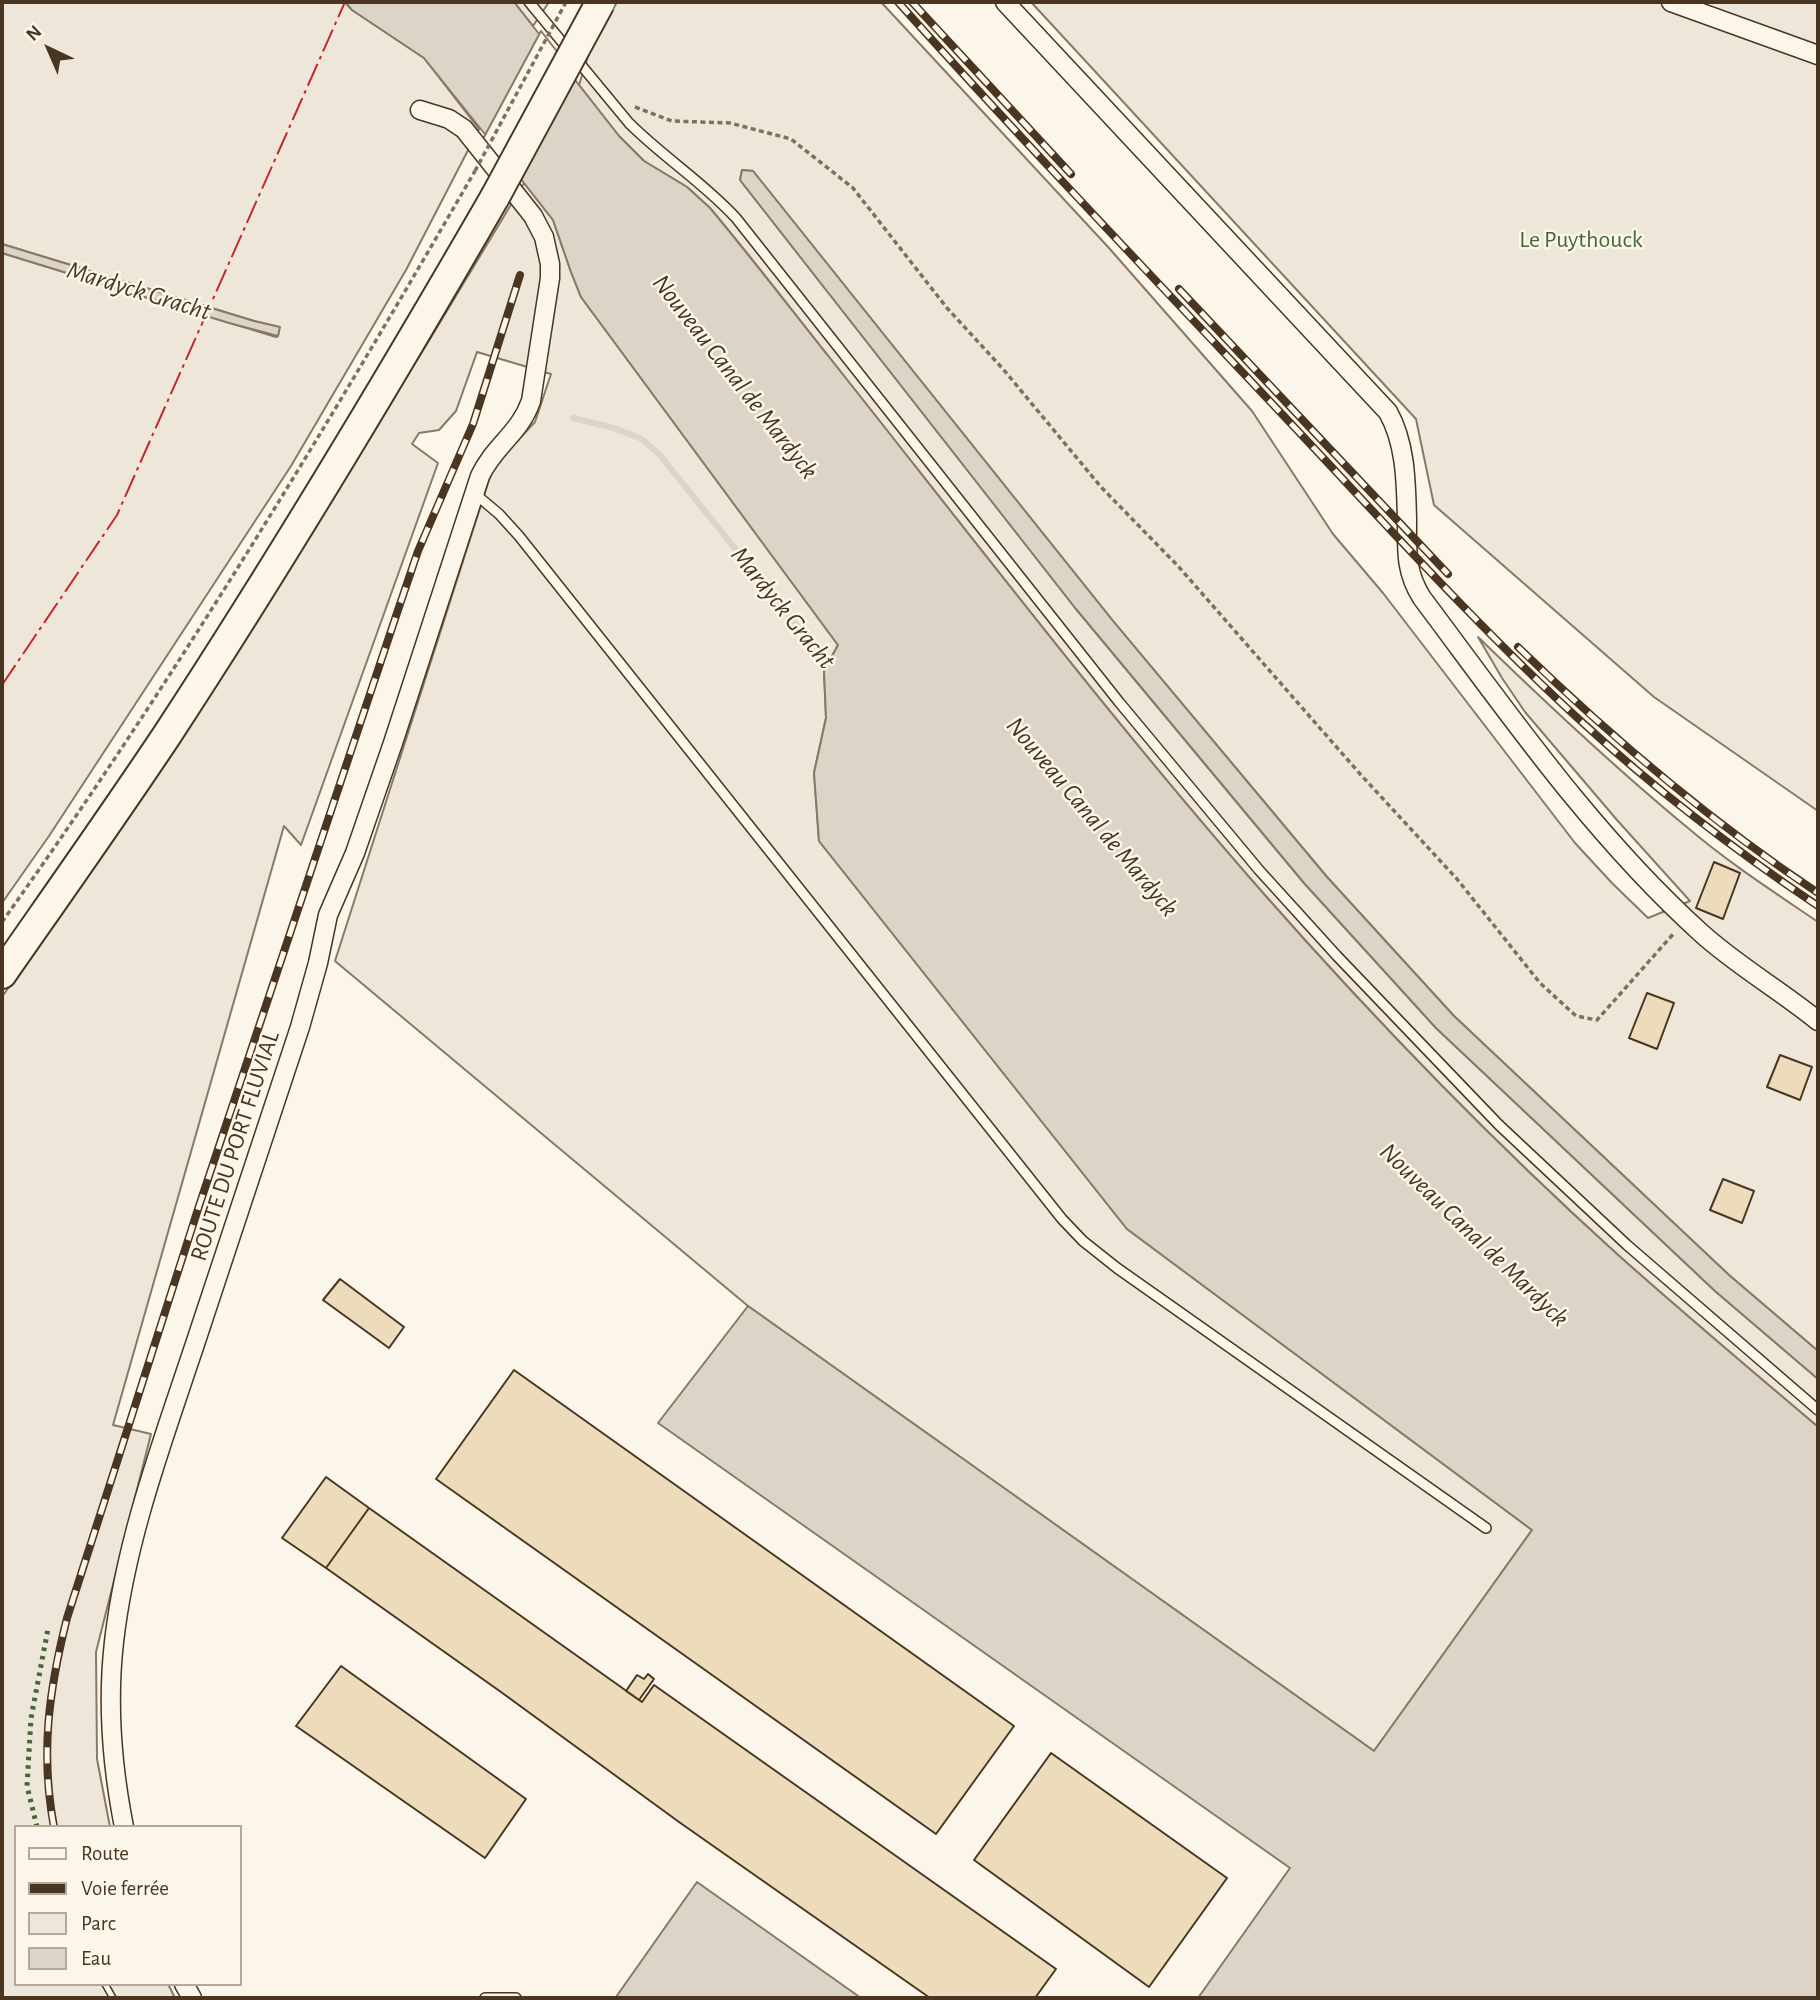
<!DOCTYPE html>
<html>
<head>
<meta charset="utf-8">
<style>
  body { margin:0 }
  #map { position:relative; width:1820px; height:2000px; overflow:hidden; background:#fbf6e9; font-family:"Alegreya Sans",sans-serif }
  canvas { display:block }
  .frame { position:absolute; inset:0; border:4px solid #4a3520; pointer-events:none }
  .legend { position:absolute; left:14px; top:1825px; width:228px; height:161px; box-sizing:border-box; background:#fbf6e9; border:2px solid #b4a999; margin:0; padding:9px 12px; list-style:none; font-size:21px; color:#4a3520 }
  .legend li { display:flex; align-items:center; gap:14px; height:35px }
  .legend b { width:35px; border:2px solid #b4a999 }
  .north { position:absolute; left:14px; top:14px; width:70px; height:70px; -webkit-text-stroke:5px #fbf6e9; paint-order:stroke; rotate:316deg; font-size:19px; font-weight:700; line-height:28px; text-align:center; color:#4a3520 }
  .north::after { content:''; display:block; margin:auto; width:24px; height:32px; background:#4a3520; clip-path:polygon(50% 0,100% 100%,50% 72%,0 100%) }
</style>
</head>
<body>
<div id="map">
<canvas width="1820" height="2000"></canvas>
<div class="frame"></div>
<ul class="legend">
<li><b style="height:9px;background:#fbf6e9"></b>Route</li>
<li><b style="height:9px;background:#4a3520"></b>Voie ferrée</li>
<li><b style="height:19px;background:#ede6d9"></b>Parc</li>
<li><b style="height:19px;background:#dcd4c6"></b>Eau</li>
</ul>
<div class="north">N</div>
</div>
<script>
const ctx = document.querySelector('canvas').getContext('2d');
ctx.lineJoin = 'round';
function paint(path, color) {
  ctx.fillStyle = color;
  ctx.fill(path, 'evenodd');
}
function trace(path, color, width, dash) {
  ctx.strokeStyle = color;
  ctx.lineWidth = width;
  ctx.lineCap = dash ? 'butt' : 'round';
  ctx.setLineDash(dash || []);
  ctx.stroke(path);
}
function write(font, color, halo, rows, align = 'center') {
  ctx.font = font + ' "Alegreya Sans",sans-serif';
  ctx.lineWidth = 5;
  ctx.setLineDash([]);
  ctx.textBaseline = 'middle';
  ctx.strokeStyle = halo;
  ctx.fillStyle = color;
  for (const [text, x, y, turn = 0] of rows) {
    ctx.save();
    ctx.translate(x, y);
    ctx.rotate((+turn || 0) * Math.PI / 180);
    ctx.textAlign = isNaN(turn) ? turn : align;
    if (halo) ctx.strokeText(text, 0, 0);
    ctx.fillText(text, 0, 0);
    ctx.restore();
  }
}
const green = new Path2D(`
  M2,2h343l7,8 72,48 55,71 -73,141 -115,196 -242,370 -47,67v-650l274,84 2,-1 1,-9 -25,-6 -252,-77z
  M514,2h35l-16,24z
  M617,2h264l228,246 143,163 81,123 50,59 192,250 37,40 36,35 42,-17 -73,-81 -92,-108 -23,-34 -24,-41c68,66 137,131 210,191 41,35 86,64 130,94v429l-89,-76 -275,-259 -127,-139 -214,-256 -360,-450 -11,-1 -2,10 336,429 228,274 132,145 279,263 103,88v48c-67,-57 -135,-114 -201,-173 -125,-113 -243,-235 -354,-361 -152,-173 -291,-356 -434,-536 -39,-49 -78,-100 -119,-149l-23,-21 -43,-26 -25,-25 -40,-51 10,-32z
  M1031,2h787v809l-164,-114 -220,-192 -18,-86z
  M524,183l29,37 18,52 10,25 257,348 -14,26 2,47 -12,55 5,68 308,388 405,301 -158,221 -626,-445 -413,-345 154,-481 6,-15 40,-43 16,-48 -74,-22 -21,59 -17,19 -20,3 -7,11 26,19 -137,382 -17,-19 -171,599 38,9 -55,218 1,107 13,68h-94v157h152l7,14h-173v-1001l187,-272 241,-386z`);
paint(green, '#ede6d9');
trace(green, '#887966', 2);
const water = new Path2D(`
  M345,2h169l105,134 25,25 43,26 23,21c41,49 80,100 119,149 143,180 282,363 434,536 111,126 229,248 354,361 66,59 134,116 201,173v571h-620l92,-130 -632,-445 90,-117 626,445 158,-221 -405,-301 -308,-388 -5,-68 12,-55 -2,-47 14,-26 -257,-348 -10,-25 -18,-52 -29,-37 -100,-125 -72,-48z
  M742,170l11,1 360,450 214,256 127,139 275,259 89,76v28l-103,-88 -279,-263 -132,-145 -228,-274 -336,-429z
  M2,244l252,77 26,6 -2,9 -49,-13 -227,-70z
  M697,1882l164,116h-243l-2,-1z`);
paint(water, '#dcd4c6');
trace(water, '#887966', 2);
const pier = new Path2D(`
  M541,31l32,41 -57,107 -33,-40z`);
paint(pier, '#fbf6e9');
trace(pier, '#887966', 2);
trace(new Path2D(`
  M573,418l41,10 28,11 17,15 174,216`), '#dcd4c6', 6);
const building = new Path2D(`
  M1714,862l26,11 -17,46 -27,-11z
  M1647,993l27,10 -17,46 -28,-11z
  M1780,1055l32,12 -12,33 -33,-13z
  M1723,1179l31,12 -12,32 -32,-13z
  M340,1279l64,48 -15,21 -66,-48z
  M514,1370l500,356 -78,108 -500,-355z
  M326,1477l43,31 -43,60 -44,-30z
  M369,1508l273,194 12,-17 402,284 -21,29h-105l-251,-176 -178,-130 -175,-124z
  M341,1666l185,133 -41,59 -189,-132z
  M648,1674l6,5 -15,21 -13,-9 11,-16 7,4z
  M1051,1753l176,125 -78,109 -175,-127z`);
paint(building, '#ecdcbc');
trace(building, '#4a3520', 2);
const service = new Path2D(`
  M529,2l100,121c34,34 75,60 107,95l383,484 140,168 78,86 162,169 128,120 191,165
  M474,493l25,21 20,22 543,683 21,22 34,27 369,260
  M485,1998h31`);
const minor = new Path2D(`
  M1005,2l383,410c18,32 18,71 19,107 0,31 -2,52 15,79 87,116 170,236 278,334 36,33 80,58 118,89
  M1671,2l147,53
  M124,1827c-12,-61 -17,-124 -10,-185 12,-106 51,-207 84,-307 34,-102 68,-205 102,-308l18,-64 10,-48 27,-62 38,-110 87,-267c14,-30 40,-43 51,-75l19,-123v-14l-6,-27 -11,-21 -69,-87 -15,-10 -29,-9
  M184,1984l8,14`);
const primary = new Path2D(`
  M2,974c55,-79 111,-158 165,-239 115,-176 223,-356 328,-538`);
trace(service, '#4a3520', 12);
trace(minor, '#4a3520', 21);
trace(primary, '#4a3520', 32);
trace(new Path2D(`
  M635,107l37,14 58,2 61,16 62,49 94,120 56,61 98,118 77,79 183,209 96,104 83,104 36,33 21,4 78,-88
  M2,922c172,-241 325,-495 473,-751`), '#7f6f5c', 3.5, [5, 3.5]);
trace(service, '#fbf6e9', 9);
trace(minor, '#fbf6e9', 18);
trace(primary, '#fbf6e9', 28);
const rail = new Path2D(`
  M898,2c130,145 265,286 399,428 93,99 185,201 286,293 73,67 153,128 235,183
  M912,2l159,172
  M1179,289l269,285
  M1518,647c93,90 192,174 300,246
  M54,1827c-14,-74 -5,-137 13,-209l132,-412 197,-590 22,-65 55,-127 47,-149
  M105,1984l8,14`);
trace(rail, '#4a3520', 8);
trace(rail, '#fbf6e9', 5, [16]);
const primaryBridge = new Path2D(`
  M495,197l105,-194`);
trace(primaryBridge, '#4a3520', 32, []);
trace(new Path2D(`
  M475,171l91,-169`), '#7f6f5c', 3.5, [5, 3.5]);
trace(primaryBridge, '#fbf6e9', 28);
trace(new Path2D(`
  M37,1827l-10,-41 4,-68 17,-89`), '#436837', 5, [3.5, 5]);
trace(new Path2D(`
  M2,685l115,-170 228,-513`), '#c62828', 2, [24, 5, 3.5, 5]);
write('24px', '#436837', '#fbf6e9', [
  ["Le Puythouck",1581,240]
]);
write('24px', '#4a3520', '#fbf6e9', [
  ["ROUTE DU PORT FLUVIAL",235,1146,-72]
]);
write('italic 26px', '#4a3520', '#fbf6e9', [
  ["Mardyck Gracht",139,291,17],
  ["Nouveau Canal de Mardyck",735,377,52],
  ["Mardyck Gracht",783,608,51],
  ["Nouveau Canal de Mardyck",1092,817,50],
  ["Nouveau Canal de Mardyck",1474,1235,44]
]);
</script>
</body>
</html>
